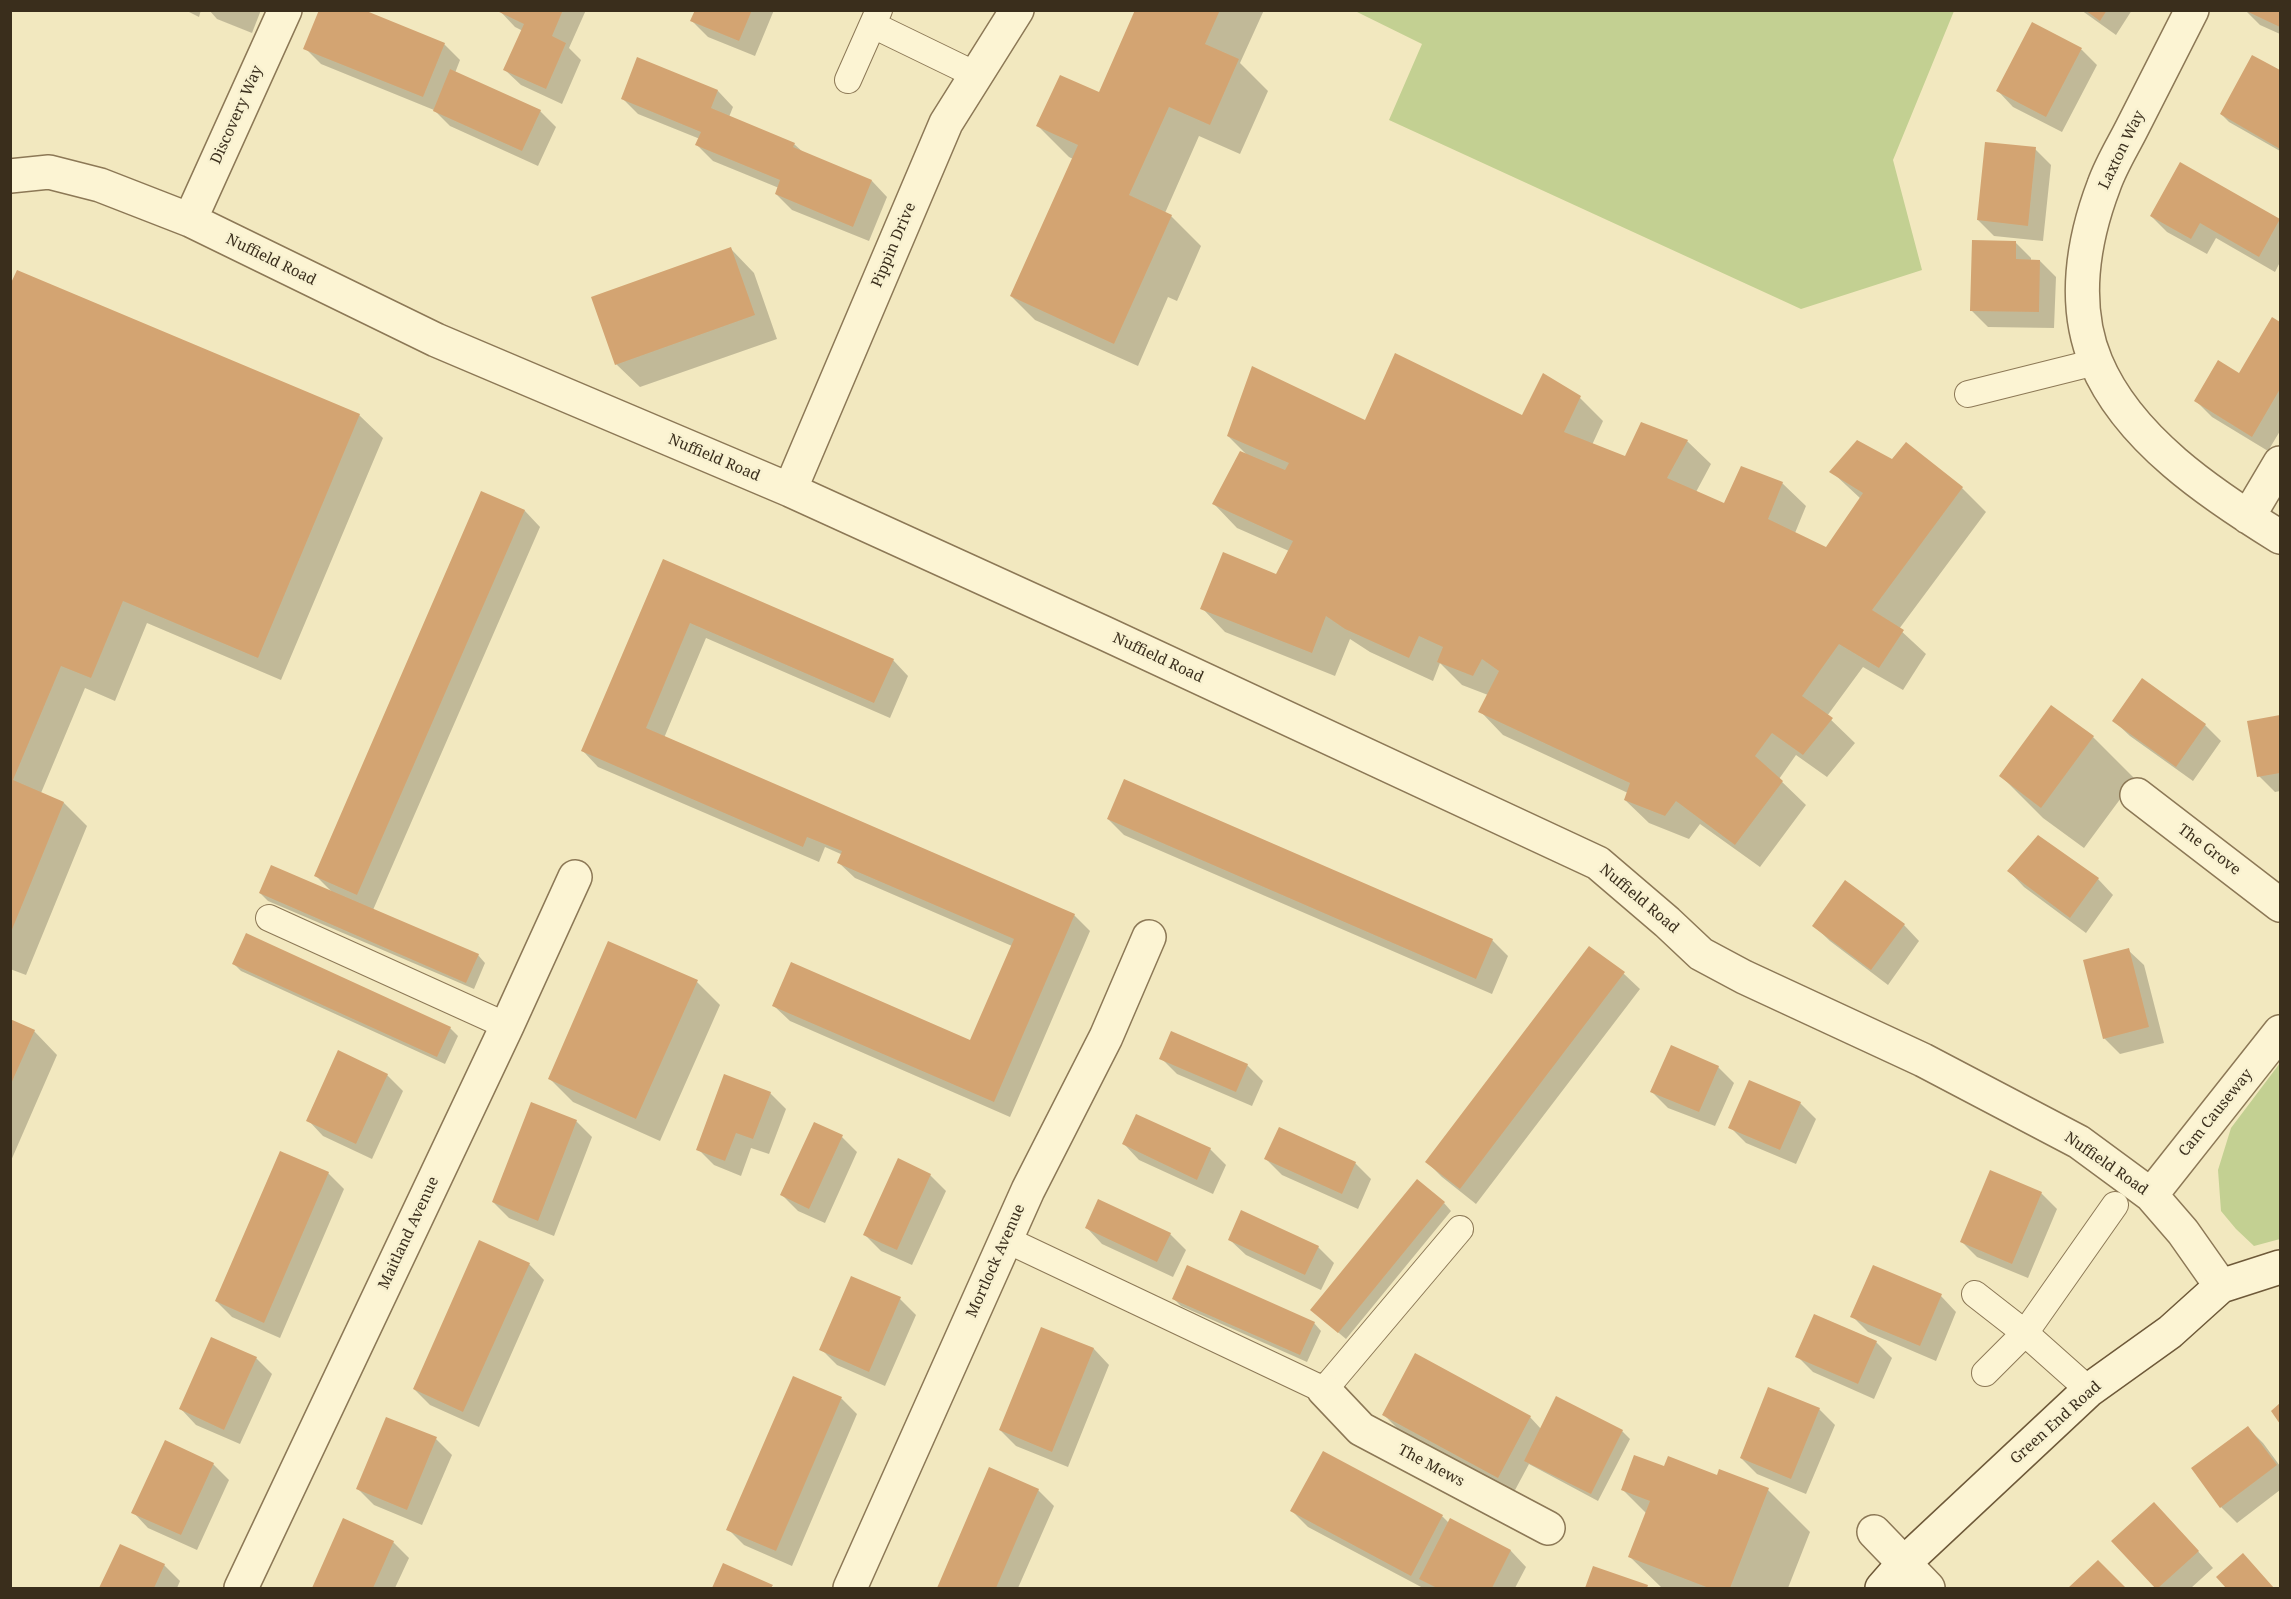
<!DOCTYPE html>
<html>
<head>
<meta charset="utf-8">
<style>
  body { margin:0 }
  #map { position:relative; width:2291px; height:1599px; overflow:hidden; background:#f2e8bf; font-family:"Noto Serif",serif }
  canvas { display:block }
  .frame { position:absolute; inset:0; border:12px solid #3a2e1c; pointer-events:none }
</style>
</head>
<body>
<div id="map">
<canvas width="2291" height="1599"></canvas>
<div class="frame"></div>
</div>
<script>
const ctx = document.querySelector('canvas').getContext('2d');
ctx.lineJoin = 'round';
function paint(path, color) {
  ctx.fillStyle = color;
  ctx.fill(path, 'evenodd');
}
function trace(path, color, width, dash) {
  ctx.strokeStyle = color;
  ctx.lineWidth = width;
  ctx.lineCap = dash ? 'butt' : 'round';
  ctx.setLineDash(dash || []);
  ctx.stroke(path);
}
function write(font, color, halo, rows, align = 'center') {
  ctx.font = font + ' "Noto Serif",serif';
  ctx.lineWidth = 5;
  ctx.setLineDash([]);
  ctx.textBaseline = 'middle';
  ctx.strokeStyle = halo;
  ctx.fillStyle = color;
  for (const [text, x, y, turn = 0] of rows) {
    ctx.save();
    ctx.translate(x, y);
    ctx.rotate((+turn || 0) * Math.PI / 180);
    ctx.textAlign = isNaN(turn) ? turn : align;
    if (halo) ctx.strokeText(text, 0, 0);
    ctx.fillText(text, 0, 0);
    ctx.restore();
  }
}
paint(new Path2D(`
  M1355,11h599l-61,149 29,110 -121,39 -412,-189 33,-76z
  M2280,1063v176l-26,7 -18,-17 -15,-18 -3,-41 13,-42z`), '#c3d092');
paint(new Path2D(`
  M185,10h16l-2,7z
  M209,10h52l-9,23 -35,-14z
  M499,10h87l-17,38 12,12 -19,44 -41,-19 -16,-15 18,-39 -8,-4z
  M697,10h77l-19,46 -47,-19 -16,-16z
  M1137,10h127l-24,53 28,28 -28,63 -41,-18 -34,77 6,3 30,30 -24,55 -9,-4 -30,69 -103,-46 -24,-24 62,-137 -4,-2 -31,-31 62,-32z
  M2081,10h51l-16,25z
  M2245,10h35v24l-20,-9z
  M2032,24l50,26 15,15 -35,67 -49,-25 -15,-16z
  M444,44l16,16 -5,13 85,38 16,16 -18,39 -88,-40 -16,-16 -113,-46 -16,-16z
  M2253,57l27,15v79l-51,-29 -8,-8z
  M638,59l80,32 15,16 -4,10 65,27 10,9 68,28 15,16 -18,44 -77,-31 -16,-16 3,-6 -66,-27 -16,-16 3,-6 -62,-25 -16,-16z
  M2035,149l16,16 -8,76 -49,-5 -16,-16z
  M2180,164l100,57v41l-5,10 -59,-34 -9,16 -40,-22 -16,-16z
  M2015,242l16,16v3h9l16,16 -2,51 -66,-1 -16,-16z
  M731,249l23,24 23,66 -137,48 -24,-23z
  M10,289l349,126 24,23 -102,242 -134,-57 -32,78 -30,-13 -44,105 23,10 23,23 -61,149 -16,-6z
  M2273,319l7,5v107l-12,20 -56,-34 -16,-16 43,-26z
  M1580,398l23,23 -11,24 34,13 61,-17 24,23 -15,28 29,13 57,-22 24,23 -11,27 32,16 34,-50 -29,-27 60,-11 15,-17 55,44 24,24 -87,117 27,25 -23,36 -40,-23 -36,49 28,27 -28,34 -31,-22 -17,24 27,26 -46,62 -60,-43 -11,15 -40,-16 -24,-23 3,-7 -125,-58 -23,-24 8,-16 -26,-10 -22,-22 -7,18 -63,-29 -20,-13 -15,37 -110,-44 -23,-24 75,-32 12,-25 -52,-23 -23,-24 35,-47 -21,-21 137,-14 158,-5z
  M482,493l43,18 15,16 -167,383 105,45 7,8 -11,26 -206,-88 -8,-8h73l-18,-18z
  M664,561l229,99 15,16 -18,42 -184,-80 -42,100 410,177 16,16 -80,186 -220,-96 -16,-15 197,36 41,-96 -157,-68 -16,-15 4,-8 -18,-8 -6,15 -221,-95 -15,-16z
  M2142,680l63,45 16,16 -28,40 -63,-45 -16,-15z
  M2280,716v75l-5,1 -16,-16 -10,-54z
  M2093,737l42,42 -51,69 -41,-30 -42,-42z
  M1108,819l384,121 16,16 -16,38 -368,-159z
  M2009,871l89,8 15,16 -27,38 -62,-46z
  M1904,925l15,16 -31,44 -58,-44 -16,-15z
  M1590,948l34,26 16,15 -164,215 -34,-27 -15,-15z
  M2128,950l16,15 20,78 -44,11 -16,-16z
  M234,964l216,64 8,8 -13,28 -204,-93z
  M697,982l23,23 -60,136 -87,-39 -24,-24z
  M10,1021l24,10 23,24 -47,108z
  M1161,1058l86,7 16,16 -11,25 -75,-32z
  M1718,1067l16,16 -19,43 -47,-18 -16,-16z
  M387,1075l16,16 -31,68 -49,-23 -15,-16z
  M770,1093l16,16 -17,45 -18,-6 -10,28 -27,-11 -16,-16z
  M1800,1103l16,16 -20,45 -50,-21 -16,-16z
  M1137,1116l73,33 16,16 -13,29 -74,-34 -15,-16z
  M576,1121l16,16 -38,99 -45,-18 -16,-16z
  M842,1137l15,15 -32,71 -27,-12 -16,-16z
  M1266,1159l89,4 16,16 -13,30 -76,-34z
  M328,1173l16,16 -64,149 -48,-21 -16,-16z
  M930,1175l16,16 -34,74 -31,-14 -16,-16z
  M2041,1193l16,16 -29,69 -51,-21 -16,-16z
  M1444,1203l7,8 -105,128 -26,-22z
  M1087,1228l83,6 16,16 -13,27 -71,-33z
  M1230,1240l88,7 16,16 -13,27 -75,-35z
  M529,1264l15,16 -65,147 -49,-22 -16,-16z
  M1941,1296l15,16 -20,49 -68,-29 -16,-16z
  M900,1299l16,16 -31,71 -48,-21 -16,-16z
  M1174,1299l140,24 7,8 -14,31 -126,-56z
  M1042,1328l52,21 15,16 -41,102 -52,-21 -16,-16z
  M1876,1342l16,16 -18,41 -61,-27 -16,-16z
  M256,1358l16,16 -32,70 -44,-19 -15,-16z
  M794,1378l48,21 15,15 -65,152 -48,-21 -16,-16z
  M1819,1409l16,16 -29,69 -49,-20 -16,-16z
  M1384,1415l146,2 11,12 81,2 8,8 -32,62 -69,-37 -15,28 -114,-61z
  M2248,1428l15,15 17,23v24l-43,33 -16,-16z
  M436,1439l16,16 -30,70 -48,-20 -16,-16z
  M1323,1453l120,64 6,6 2,-3 60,31 15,16 -11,21h-92l-115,-61 -16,-16z
  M213,1464l16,16 -32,70 -49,-22 -15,-16z
  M1664,1468l54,9 50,13 42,42 -22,56h-126l-32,-31 17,-43 -25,-25z
  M990,1469l48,21 16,16 -36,82h-79z
  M344,1520l49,22 16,16 -14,30h-81z
  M2170,1520l43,48 -22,20h-34l-44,-46z
  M121,1546l43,19 16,16 -3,7h-76z
  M2098,1562l26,26h-54z
  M2250,1562l23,26h-45l-10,-11z
  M724,1565l48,22 2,1h-61z
  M1594,1568l53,19 2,1h-62z`), '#0003');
paint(new Path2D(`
  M319,10h45l81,33 -22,54 -120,-48z
  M495,10h68l-11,26 14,7 -20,46 -43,-19 21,-46z
  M695,10h57l-13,31 -49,-20z
  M1135,10h85l-15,34 34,15 -29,66 -41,-18 -40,88 43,20 -58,129 -104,-48 68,-151 -42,-19 24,-51 39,17z
  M2085,10h22l-7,11z
  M2244,10h36v17z
  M2032,22l50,26 -36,69 -50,-26z
  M2252,55l28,15v79l-60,-35z
  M637,57l81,33 -7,18 84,35 -2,4 79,33 -19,47 -78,-33 5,-14 -85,-35 6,-13 -80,-33z
  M450,69l91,41 -19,41 -89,-40z
  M1985,142l51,5 -8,79 -51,-6z
  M2180,162l100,57 -21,38 -59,-34 -9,16 -41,-23z
  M1972,240l44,1v18l24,1 -1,52 -69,-1z
  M731,247l24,68 -140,50 -24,-68z
  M17,270l343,144 -102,244 -135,-57 -32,77 -30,-12 -48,114 51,22 -53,130 -1,-647z
  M2272,317l8,5v67l-28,48 -58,-36 24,-41 21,13z
  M1395,353l127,62 21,-42 38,23 -17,36 61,24 16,-34 47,18 -21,38 57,25 17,-37 42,16 -15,37 58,28 37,-54 -34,-21 28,-32 35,19 14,-17 57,45 -91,123 32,20 -25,38 -40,-24 -37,52 31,22 -30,37 -31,-22 -17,23 28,25 -48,64 -59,-44 -11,15 -41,-16 6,-17 -152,-71 21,-41 -17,-12 -9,17 -36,-14 6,-15 -24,-11 -10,22 -64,-29 -19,-13 -14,37 -112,-44 23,-57 53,22 17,-33 -81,-37 28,-53 45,19 4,-7 -62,-27 25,-70 113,54z
  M481,491l44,19 -168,385 -43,-19z
  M663,559l231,100 -20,44 -184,-80 -44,105 429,186 -81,188 -222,-96 19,-44 179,78 44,-101 -177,-76 5,-12 -35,-14 -4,10 -222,-96z
  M2142,678l64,46 -30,43 -64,-46z
  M2051,705l43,31 -53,72 -42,-32z
  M2280,715v58l-23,4 -10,-56z
  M1124,779l369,160 -17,40 -369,-160z
  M2038,835l61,43 -29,40 -63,-47z
  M271,865l208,89 -13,29 -207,-90z
  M1845,880l60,44 -34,46 -59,-44z
  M246,933l205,94 -14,30 -205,-93z
  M608,941l90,39 -62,139 -88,-40z
  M1589,946l36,26 -165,217 -35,-27z
  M2129,948l20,79 -46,12 -20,-79z
  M10,1019l25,11 -25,56z
  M1171,1031l77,33 -12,28 -77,-33z
  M1671,1045l48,21 -20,46 -49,-20z
  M338,1050l50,24 -32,70 -50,-23z
  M724,1074l47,18 -18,47 -17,-6 -11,28 -29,-11z
  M1749,1080l52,22 -21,48 -52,-22z
  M531,1102l46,18 -39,101 -46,-19z
  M1136,1114l75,34 -14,32 -75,-36z
  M814,1122l29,13 -34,74 -29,-14z
  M1279,1127l77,35 -14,32 -78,-35z
  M280,1151l49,21 -65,151 -49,-22z
  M898,1158l33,16 -34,76 -34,-15z
  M1990,1170l52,22 -30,72 -52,-22z
  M1417,1179l28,23 -107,131 -28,-23z
  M1098,1199l73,34 -14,29 -72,-34z
  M1241,1210l78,36 -14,29 -77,-35z
  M479,1240l51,23 -67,149 -50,-23z
  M1187,1265l128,57 -15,33 -128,-56z
  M1873,1265l69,29 -22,52 -70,-29z
  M851,1276l50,21 -32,75 -50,-22z
  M1814,1314l63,27 -19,43 -63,-27z
  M1041,1327l53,21 -42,104 -53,-22z
  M211,1337l46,20 -33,73 -45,-21z
  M1415,1353l116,63 -33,62 -116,-63z
  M793,1376l49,21 -66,154 -50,-21z
  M1768,1387l52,21 -29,71 -51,-21z
  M1556,1396l67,34 -32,64 -67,-33z
  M2280,1403v21l-9,-13z
  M386,1417l51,20 -30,73 -51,-21z
  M2248,1426l29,39 -57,43 -29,-40z
  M165,1440l49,23 -33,72 -50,-22z
  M1323,1451l120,64 -32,61 -121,-65z
  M1634,1455l30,11 4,-10 49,19 2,-6 50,19 -39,100h-21l-81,-31 22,-56 -29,-11z
  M989,1467l50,22 -16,36 -27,63h-59z
  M2154,1502l45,49 -41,37h-3l-44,-47z
  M343,1518l51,23 -16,36 -5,11h-61z
  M1450,1518l61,32 -19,38h-55l-18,-9z
  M120,1544l45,20 -11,24h-55z
  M2243,1553l31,35h-48l-10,-11z
  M2098,1560l28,28h-58z
  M723,1563l50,22 -2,3h-59z
  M1593,1566l55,19 -1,3h-62z`), '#d3a472');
const lane = new Path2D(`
  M873,25l103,50
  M848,80l31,-70
  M1968,394l128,-32
  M269,918l238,108
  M1005,1239l319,151 136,-161
  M1975,1294l50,39 64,57
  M1985,1373l40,-40 90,-128`);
const street = new Path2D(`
  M2192,10c-20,40 -40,79 -60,118 -9,18 -21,37 -28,57 -21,55 -32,120 -8,177 32,77 116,133 184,175
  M10,176l39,-4 51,13 90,35 246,120 354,150 314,143 494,230 69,59 34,32 43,23 179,83 156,82 72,53 32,37 38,54
  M190,220l95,-210
  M790,490l156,-367 71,-113
  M2248,517l32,-54
  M2137,795l143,110
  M2151,1195l129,-163
  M1324,1390l37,39 187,99
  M1874,1532l54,56
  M241,1588l266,-562 68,-149
  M850,1588l178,-398 78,-153 43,-100`);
const secondary = new Path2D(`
  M1882,1588l21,-24 186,-174 81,-58 51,-46 59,-19`);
trace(lane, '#8c7856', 28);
trace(street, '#8c7856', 36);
trace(secondary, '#6e5939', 36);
trace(lane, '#fcf4d3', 26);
trace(street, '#fcf4d3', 33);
trace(secondary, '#fcf4d3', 33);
write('15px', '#3a2e1c', '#f8f1d0', [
  ["Discovery Way",237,115,-66],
  ["Laxton Way",2122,150,-64],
  ["Pippin Drive",894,245,-67],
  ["Nuffield Road",271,260,26],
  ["Nuffield Road",714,458,23],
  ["Nuffield Road",1158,658,25],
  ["The Grove",2209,850,37],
  ["Nuffield Road",1639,899,40],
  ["Cam Causeway",2216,1113,-51],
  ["Nuffield Road",2106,1164,35],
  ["Maitland Avenue",409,1233,-65],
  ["Mortlock Avenue",996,1261,-66],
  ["Green End Road",2056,1423,-42],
  ["The Mews",1431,1466,28]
]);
</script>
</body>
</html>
